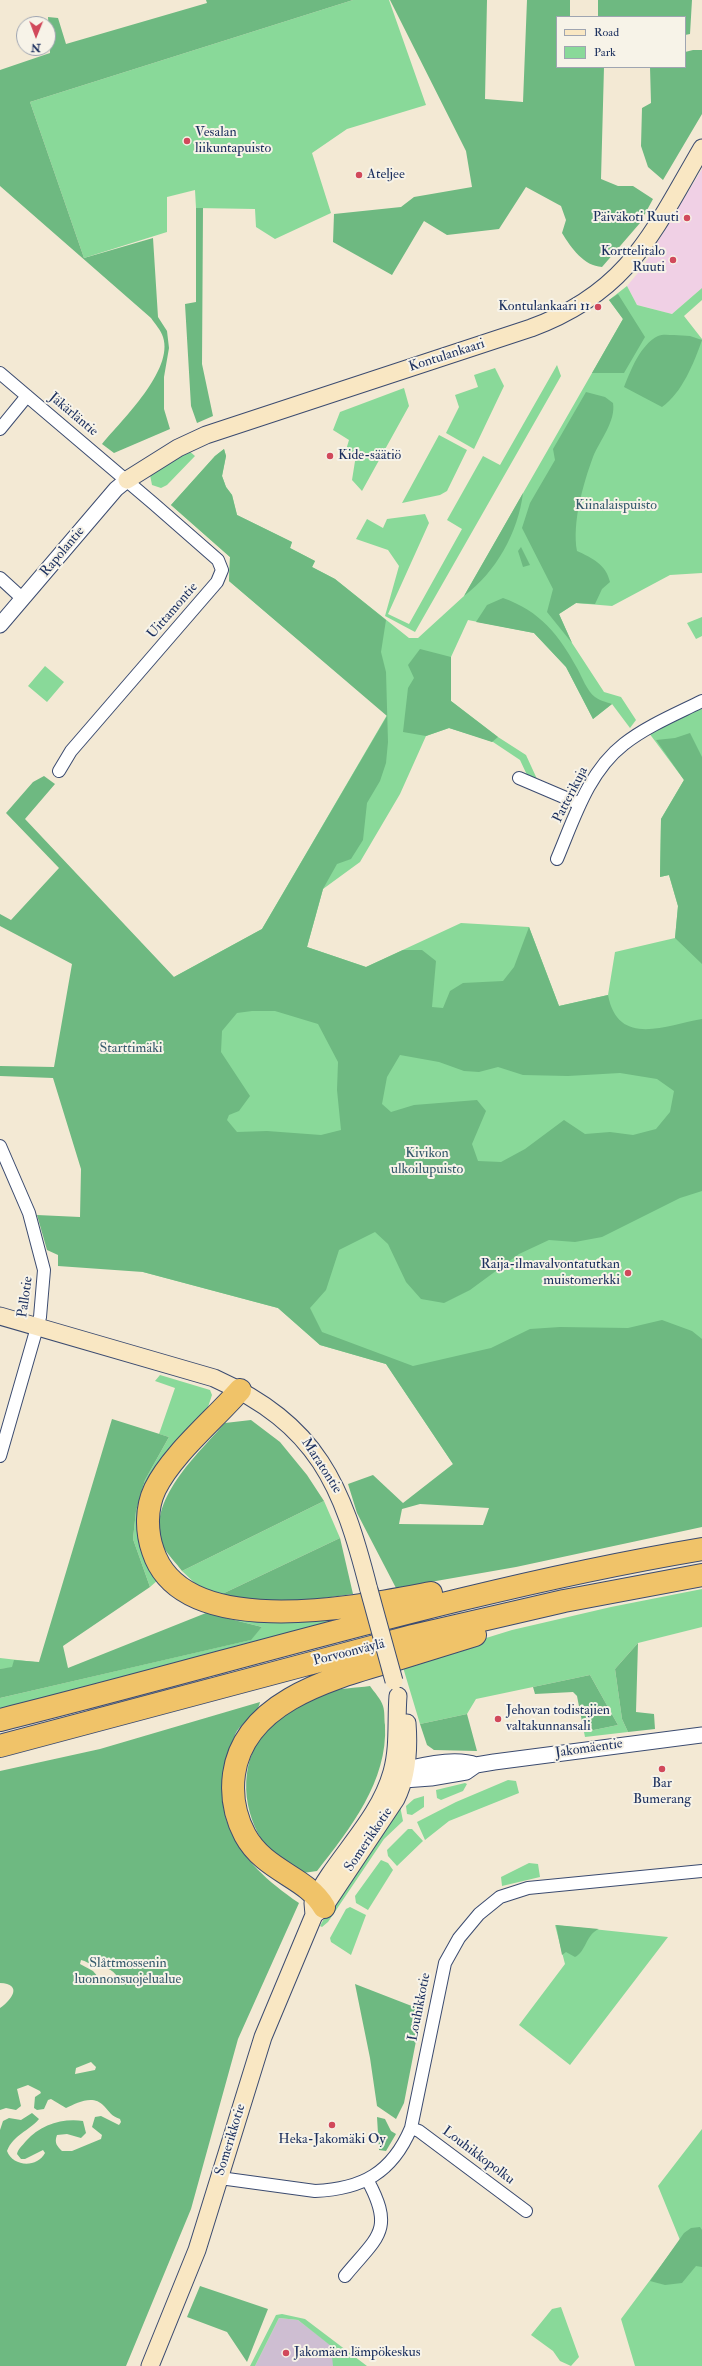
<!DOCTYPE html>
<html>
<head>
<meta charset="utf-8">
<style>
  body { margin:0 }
  #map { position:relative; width:702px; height:2366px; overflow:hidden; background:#f3e9d4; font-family:"IM FELL Double Pica",serif }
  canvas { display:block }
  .legend { position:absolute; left:556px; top:16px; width:130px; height:52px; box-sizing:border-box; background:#f7f3e8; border:1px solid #9fa5b1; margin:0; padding:5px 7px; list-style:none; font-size:12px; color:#1b2f5e }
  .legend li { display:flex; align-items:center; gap:8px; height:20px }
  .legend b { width:20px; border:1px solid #9fa5b1 }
  .north { position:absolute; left:16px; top:16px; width:40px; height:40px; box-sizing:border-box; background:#f7f3e8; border:1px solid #9fa5b1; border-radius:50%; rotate:181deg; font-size:11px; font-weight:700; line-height:16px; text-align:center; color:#1b2f5e }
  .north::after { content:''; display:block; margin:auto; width:14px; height:18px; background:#d1495b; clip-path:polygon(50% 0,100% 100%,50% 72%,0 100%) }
</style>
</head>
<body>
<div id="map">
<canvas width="702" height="2366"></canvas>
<ul class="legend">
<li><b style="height:5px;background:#f9e7c3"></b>Road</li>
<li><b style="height:11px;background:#89d999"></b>Park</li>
</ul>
<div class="north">N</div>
</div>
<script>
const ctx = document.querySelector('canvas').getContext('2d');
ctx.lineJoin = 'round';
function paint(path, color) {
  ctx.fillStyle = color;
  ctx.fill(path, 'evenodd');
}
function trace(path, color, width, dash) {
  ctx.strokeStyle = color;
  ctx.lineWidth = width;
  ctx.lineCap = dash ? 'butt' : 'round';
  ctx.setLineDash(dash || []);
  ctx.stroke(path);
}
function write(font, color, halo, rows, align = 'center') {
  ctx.font = font + ' "IM FELL Double Pica",serif';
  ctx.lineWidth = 4;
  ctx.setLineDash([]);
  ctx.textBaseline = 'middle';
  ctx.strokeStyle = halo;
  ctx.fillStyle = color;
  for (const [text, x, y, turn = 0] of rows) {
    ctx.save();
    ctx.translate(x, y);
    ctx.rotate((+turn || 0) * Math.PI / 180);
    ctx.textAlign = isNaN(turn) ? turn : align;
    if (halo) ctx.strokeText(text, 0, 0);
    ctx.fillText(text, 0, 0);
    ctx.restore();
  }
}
paint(new Path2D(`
  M702,169v119l-30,26 -35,-9 -10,-19 15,-18z`), '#f0d0e5');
paint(new Path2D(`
  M279,2318l19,2 60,46h-103z`), '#cebed2');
paint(new Path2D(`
  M353,0h36l37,105 -79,24 -35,24 19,60 -56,26 -19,-12 -1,-18 -59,-1 -1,-18 -28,7v35l-83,26 -54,-156z
  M627,286l10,19 35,9 30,-26v12l-18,16 18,23v234l-32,2 -58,31 -36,-3 -17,11 13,29 32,49 17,5 15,23 -6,8 -18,-24 -19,15 -27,-52 -32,-34 -66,-13 -17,37v44l47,36 28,18 11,24 -10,-4 -7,-15 -27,-18 -15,-5 -29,-9 -23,8 -26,58 -40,68 -37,27 -16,58 59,20 95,-44 68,4 30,79 49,-11 7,-43 60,-14 3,-32 -9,-31 -9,2 1,-58 23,-39 -35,-47 53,-28v822l-249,-63 -67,-100 -66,-19 -42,-37 -135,-36 31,-295 88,-48 125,-214 -158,-134 1,-24 -59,-52 44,-49 9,-7 2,7 -4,20 4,11 6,8 5,20 55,27 -2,6 25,13 -3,6 23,12 74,59h9l46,-42 159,-277 -14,-19z
  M557,365l4,11 -146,256 -30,-16 14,-50 -11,-16 -32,-11 11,-20 16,9 4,-9 38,-5 4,9 -41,91 21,10 53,-95 -15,-9 36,-64 17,9z
  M495,368l9,18 -30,63 -28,-16 13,-26 -4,-12 23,-8 -4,-12z
  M404,388l5,18 -47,85 -10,-11 4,-25 -10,-5 3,-10 -16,-10 7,-18z
  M439,435l28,15 -20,41 -7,4 -38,8z
  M188,450l7,6 -28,29 -6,3 -9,-3 -2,-10z
  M702,617v19l-6,3 -9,-16z
  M45,666l19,16 -17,20 -19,-16z
  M160,1375l50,15 2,5 -4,12 3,5 -34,40 -32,86 13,42 -8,7 -17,-48 3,-28 9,-31 24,-43 -10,-3 16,-46 -20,-7z
  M324,1501l16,37 -120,57 -21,-8 -17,-16z
  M702,1589v38l-64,16 -23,26 7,50 6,13 -43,5 -1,-5 34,-7 -28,-50 -114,24 -9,15 -47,10 -18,-60 110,-34 99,-23z
  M214,1607l151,7 -365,96v-12l250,-58 12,-13 -56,-14z
  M0,1658l35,4 -1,5 -34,2z
  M508,1780l8,1 3,12 -70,28 -24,19 -8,-18 39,-20z
  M465,1783l2,1 -4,7 -22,9 -4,-2 -1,-8z
  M424,1796v11l-12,8 -5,-1 -1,-8 8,-7z
  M400,1806l3,15 -19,18 -56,83 -6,5 -2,-1 19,-34z
  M408,1829h4l11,12 -26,25 -9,-10 -1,-6z
  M381,1860l7,3 5,7 -25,40 -12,-7 -1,-7z
  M529,1863l9,1 2,13 -38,9 -1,-9z
  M350,1907l16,8 -15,40 -20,-13 -1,-4 16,-29z
  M555,1925l113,12 -98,128 -51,-40 46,-61z
  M702,2129v237h-67l-14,-47 59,-79 -22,-54z
  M561,2307l18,50 -8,9 -11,-5 -7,-10 -22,-16 21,-26z
  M282,2314l23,5 62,47h-34l-2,-20 -33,-26 -19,-2 -24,48h-5l26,-51z`), '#89d999');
paint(new Path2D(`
  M206,0h147l-323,102 54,156 69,-20 5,79 9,14 2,17 -5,29v32l6,20 -56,24 -12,-9c20,-24 72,-74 61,-107 -2,-7 -8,-13 -12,-19l-151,-132v-116l50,-17 -2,-36 10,1 8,26 141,-41z
  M390,0h97l-2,99 38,3 4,-102h43v17h-13v50h47l-3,112 17,7h15l20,13 -13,24 -38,44c-18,-1 -31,-19 -40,-34l4,-13 -5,-14 -35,-19 -27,42 -52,6 -23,-14 -32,54 -59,-33 1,-28 67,-7 13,-10 58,-10 -6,-36z
  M598,0h94l-2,34 -5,1v-18h-87z
  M693,50h9v64l-39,66 -15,-13 -7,-21 1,-38 9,-5 -1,-36h35v-15z
  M196,208h7l-1,156 11,52 -16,7 -6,-17 -6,-102 11,-2z
  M618,294l27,43 -21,36h-32l31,-54 -14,-19z
  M674,335l16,1 12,4c-8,23 -20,53 -40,67l-38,-20c7,-17 16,-42 34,-51 4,-2 11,-1 16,-1z
  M586,392l19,5 8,6c3,18 -13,37 -20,54 -10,27 -21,66 -16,94 15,7 29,13 33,31l-8,7 -7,15 -19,-1 -17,11 13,29 -25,-31 6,-23 -31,-61 8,-25 25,-43 -2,-11z
  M224,449l2,7 -4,20 4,11 6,8 5,20 55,27 -2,6 25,13 -3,6 23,12 51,41 -5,32 5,20 2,70 -2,21 -6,18 -13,22 -4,37 -12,19 -14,5 -14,25 -16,58 59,20 37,-17h19l14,11 -4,46 11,1 7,-17 13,-8 40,-2 11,-14 15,-40 30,79 49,-11c10,53 58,30 94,24v172l-22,7 -78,39 -27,5 -26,-2 -30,14 -49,36 -26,13 -23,-4 -15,-17 -18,-38 -13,-12 -36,18 -13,40 -16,18 12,24 91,34 78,-18 39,-19 30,-2 68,1 34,-8 30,11 10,8v188l-186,40 -120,21 -39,-75 -9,-29 25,-9 30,28 50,-39 -67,-100 -66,-19 -42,-37 -135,-36 -85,-6v-11l-11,-5 -10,-35 43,2 1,-48 -28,-91 -53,-2v-10l54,1 18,-103 -72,-38v-12l11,6 48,-52 -53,-55 27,-31 11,-6 11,8 -30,35 149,158 88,-48 125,-213 -158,-135 1,-24 -59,-52 44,-49zM252,1011h23l43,13 20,38 -1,28 4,40 -20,5 -54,-4 -30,1 -10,-12 2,-5 10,-4 11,-15 -29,-44 1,-21 15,-18zM400,1055l39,7 25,9 15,1 19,-5 25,8 45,1 52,-3 37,6 17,12 -4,21 -14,17 -23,6 -23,-3 -25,2 -21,-14 -39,29 -24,13 -23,-1 -6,-17 14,-33 -9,-11 -63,5 -23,7 -9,-8 5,-27zM420,1504l69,4 -6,17 -84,-1 3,-15z
  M523,493c-5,40 -27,79 -59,103z
  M521,547l9,18 -7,2 -5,-16z
  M503,598c37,13 56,37 74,70 5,9 10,23 18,29 5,4 12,5 17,7l-19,15 -27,-52 -32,-34 -58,-11 11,-17z
  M420,649l31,8v44l47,36 -6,5 -43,-14 -23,8 -23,-4 5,-44 6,-10 -6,-13z
  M690,733l12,24v207l-27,-26 3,-32 -9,-31 -9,2 1,-58 23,-39 -28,-40 19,-2z
  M112,1419l57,18 -24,43 -9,31 -3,28 17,48 -87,59 5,22 138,-55 56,14 -11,13 -251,58v-29l12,-2 2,-7 25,2z
  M251,1420l29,22 27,33 17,26 -142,70c-6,-8 -15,-17 -19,-25 -19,-44 36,-93 62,-123z
  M340,1538l13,56 -58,8 -51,-3 -24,-4z
  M638,1643l-2,69 18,2 1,15 -27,3 -6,-13 -7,-50z
  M590,1675l28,50 -34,7 -7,-36 -4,-4 -38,2 -2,-7z
  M370,1686c4,6 11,13 13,20 2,6 1,13 2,19 3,56 -35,104 -68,146l-14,2c-11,-8 -29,-16 -37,-27 -24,-33 -28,-80 -2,-114 12,-16 42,-31 61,-39 13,-5 31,-5 45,-7z
  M260,1702c-3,15 -20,20 -25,33 -33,77 1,125 64,168l-61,136 -47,170 -65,157h-126v-236l3,-9 6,-3 12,2 11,-7 7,6c-10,12 -26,16 -32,32 6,16 30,17 38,2l-2,-3 -18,9h-4l-4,-5c1,-5 5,-8 9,-13 14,-16 36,-23 57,-20l3,12 -5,5 -14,-4 -10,1c-3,8 0,11 5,16h10l29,-12 1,-4 -10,-8 3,-10 6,-1 18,9 2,-3 -1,-3c-9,-3 -10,-7 -16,-13 -11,-12 -27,-3 -38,2l-15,-9 -3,1 -4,9 -7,1 -3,-2 1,-11 6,-4 -1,-2 -12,-6 -11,4 4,17 -5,4 -10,-2 -6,2v-102c12,-8 23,-24 0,-25v-212l100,-22zM81,1960c5,1 8,4 12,5 10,2 20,3 25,13l-2,5 -11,2 -12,-14 -13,-7zM91,2062l5,5 -1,3 -20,4 1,-6z
  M467,1714l10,37 -43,-1 -7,-5 -7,-21z
  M556,1925l43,4c-13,5 -13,23 -24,28l-9,-5 -4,3z
  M355,1984l67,26 -18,93 -8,16 -19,-13 -7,-48z
  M377,2117l8,2 6,12 5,3 -10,17 -7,-1z
  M700,2227l2,3v37l-6,-1 -14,17 -17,2 -15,-4 34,-48 7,-5z
  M200,2286l68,23 -21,53 -20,-30 -40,-15z`), '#6eb981');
const minor = new Path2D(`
  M0,373l154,131 64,56 4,10 -5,12 -146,169 -12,20
  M0,429l27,-33
  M0,578l23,21
  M519,778l61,26
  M557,859c17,-40 31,-87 67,-115 23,-18 52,-30 78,-43
  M0,1146l29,67 15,57 -4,47 -40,139
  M411,2128l8,3 107,80
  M220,2178l95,13c47,-2 77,-18 96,-63l34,-165 14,-25 20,-24 21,-17 28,-9 174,-17
  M345,2276c32,-39 50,-45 23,-95`);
const tertiary = new Path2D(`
  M0,625l116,-136 11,-9
  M394,1773c22,-7 60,-16 82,-8
  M393,1775l11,5 27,-2 35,-6 10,-7 18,-3 208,-27`);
const secondary = new Path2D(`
  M127,480l51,-32 28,-13 325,-107c98,-36 122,-96 171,-180
  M0,1316l214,62c104,47 128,106 155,212
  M315,1914l9,-7 72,-108c12,-24 13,-50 11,-76
  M150,2366l47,-116 66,-213 51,-122 -1,-12c22,-46 65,-81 79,-131 7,-25 4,-51 6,-76`);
const motorway = new Path2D(`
  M240,1390c-26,30 -68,64 -85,99 -9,19 -9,42 -2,62 30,92 208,55 278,42
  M0,1720c234,-58 464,-131 702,-171
  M0,1746l413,-110 151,-35 138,-26
  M324,1907c-18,-31 -59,-35 -79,-72 -10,-19 -14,-39 -11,-61 10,-72 96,-95 154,-112 29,-9 58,-18 87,-27`);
trace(minor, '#3b4b70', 14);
trace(tertiary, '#3b4b70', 17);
trace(secondary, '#3b4b70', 19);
trace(motorway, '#3b4b70', 24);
trace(minor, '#fff', 12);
trace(tertiary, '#fff', 15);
trace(secondary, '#f9e7c3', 17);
trace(motorway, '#f0c369', 22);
const secondaryBridge = new Path2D(`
  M369,1590l25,91`);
trace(secondaryBridge, '#3b4b70', 19, []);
trace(secondaryBridge, '#f9e7c3', 17);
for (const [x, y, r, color] of [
  [187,141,4,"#d1495b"],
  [359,175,4,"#d1495b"],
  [687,218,4,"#d1495b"],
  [673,260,4,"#d1495b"],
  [598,307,4,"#d1495b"],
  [330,456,4,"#d1495b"],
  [628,1273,4,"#d1495b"],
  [498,1719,4,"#d1495b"],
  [662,1769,4,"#d1495b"],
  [332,2125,4,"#d1495b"],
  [286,2353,4,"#d1495b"]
]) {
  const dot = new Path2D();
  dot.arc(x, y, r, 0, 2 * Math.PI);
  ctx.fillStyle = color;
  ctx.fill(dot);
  trace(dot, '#f7f3e8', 1.5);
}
write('14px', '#1b2f5e', '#f7f3e8', [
  ["Vesalan",195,133],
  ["liikuntapuisto",195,149],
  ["Ateljee",367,175],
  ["Päiväkoti Ruuti",679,218,"right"],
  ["Korttelitalo",665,252,"right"],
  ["Ruuti",665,268,"right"],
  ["Kontulankaari 11",590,307,"right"],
  ["Kide-säätiö",338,456],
  ["Raija-ilmavalvontatutkan",620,1265,"right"],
  ["muistomerkki",620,1281,"right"],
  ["Jehovan todistajien",506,1711],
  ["valtakunnansali",506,1727],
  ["Bar",662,1784,"center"],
  ["Bumerang",662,1800,"center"],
  ["Heka-Jakomäki Oy",332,2140,"center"],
  ["Jakomäen lämpökeskus",294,2353]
], 'left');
write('14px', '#1b2f5e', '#f7f3e8', [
  ["Kontulankaari",447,356,-18],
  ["Jäkärläntie",73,415,40],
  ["Rapolantie",63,552,-50],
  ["Uittamontie",173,611,-49],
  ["Patterikuja",571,795,-63],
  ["Pallotie",26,1297,-82],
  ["Maratontie",321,1466,57],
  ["Porvoonväylä",349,1653,-14],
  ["Jakomäentie",589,1749,-8],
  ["Somerikkotie",369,1840,-56],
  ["Louhikkotie",420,2007,-79],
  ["Somerikkotie",231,2140,-73],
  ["Louhikkopolku",478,2156,37]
]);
write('14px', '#365a6d', '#f7f3e8', [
  ["Kiinalaispuisto",616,506],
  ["Starttimäki",131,1049],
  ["Kivikon",427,1154],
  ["ulkoilupuisto",427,1170],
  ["Slåttmossenin",128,1964],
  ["luonnonsuojelualue",128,1980]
]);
</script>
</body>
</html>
